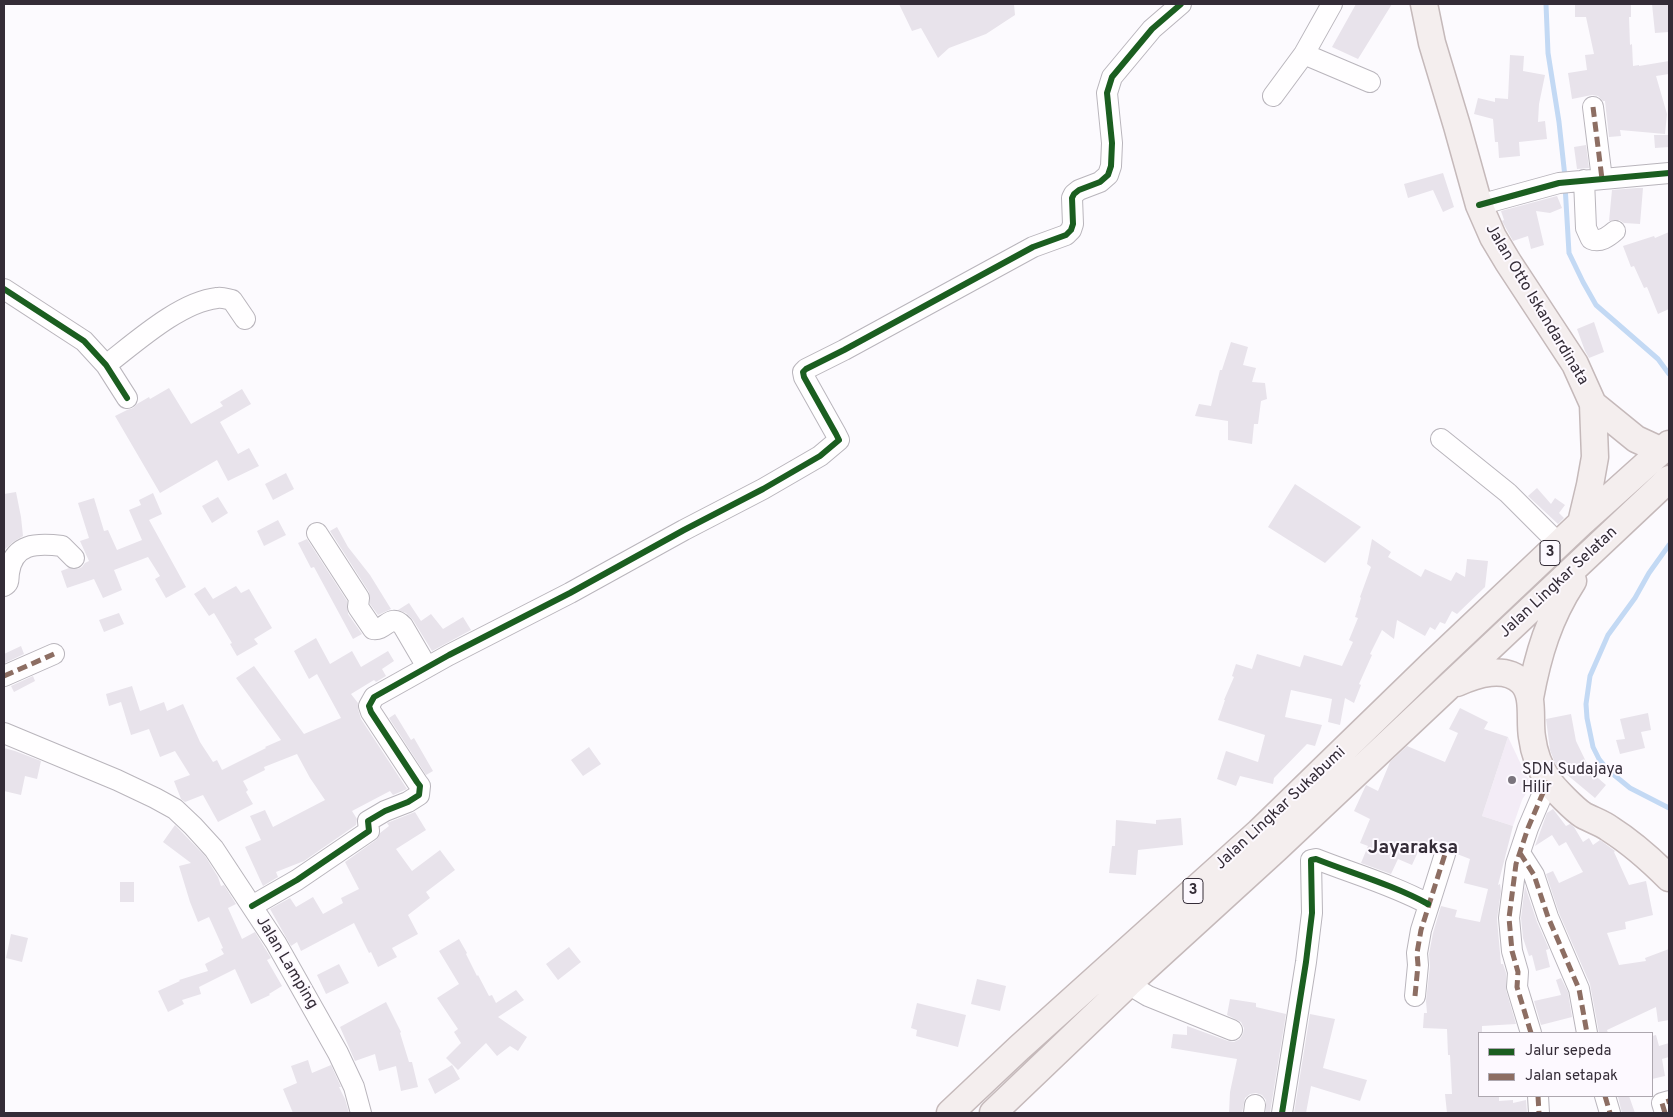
<!DOCTYPE html>
<html>
<head>
<meta charset="utf-8">
<style>
  body { margin:0 }
  #map { position:relative; width:1673px; height:1117px; overflow:hidden; background:#fcfafe; font-family:Overpass,sans-serif }
  canvas { display:block }
  .frame { position:absolute; inset:0; border:5px solid #342c37; pointer-events:none }
  .legend { position:absolute; left:1478px; top:1032px; width:175px; height:65px; box-sizing:border-box; background:#fdf9ff; border:1px solid #ada7af; margin:0; padding:6px 9px; list-style:none; font-size:15px; color:#342c37 }
  .legend li { display:flex; align-items:center; gap:10px; height:25px }
  .legend b { width:25px; border:1px solid #ada7af }
</style>
</head>
<body>
<div id="map">
<canvas width="1673" height="1117"></canvas>
<div class="frame"></div>
<ul class="legend">
<li><b style="height:6px;background:#1b5e20"></b>Jalur sepeda</li>
<li><b style="height:6px;background:#8d6e63"></b>Jalan setapak</li>
</ul>
</div>
<script>
const ctx = document.querySelector('canvas').getContext('2d');
ctx.lineJoin = 'round';
function paint(path, color) {
  ctx.fillStyle = color;
  ctx.fill(path, 'evenodd');
}
function trace(path, color, width, dash) {
  ctx.strokeStyle = color;
  ctx.lineWidth = width;
  ctx.lineCap = dash ? 'butt' : 'round';
  ctx.setLineDash(dash || []);
  ctx.stroke(path);
}
function write(font, color, halo, rows, align = 'center') {
  ctx.font = font + ' Overpass,sans-serif';
  ctx.lineWidth = 4;
  ctx.setLineDash([]);
  ctx.textBaseline = 'middle';
  ctx.strokeStyle = halo;
  ctx.fillStyle = color;
  for (const [text, x, y, turn = 0] of rows) {
    ctx.save();
    ctx.translate(x, y);
    ctx.rotate((+turn || 0) * Math.PI / 180);
    ctx.textAlign = isNaN(turn) ? turn : align;
    if (halo) ctx.strokeText(text, 0, 0);
    ctx.fillText(text, 0, 0);
    ctx.restore();
  }
}
paint(new Path2D(`
  M1508,737l19,40 6,5 -11,18 -9,26 -31,-10z`), '#f3ecf6');
trace(new Path2D(`
  M1546,4l2,49 11,69 6,55
  M1565,185l4,68 14,29 13,23 62,54 11,15
  M1669,545l-20,28 -14,25 -27,37 -18,41 -4,28 1,14 6,29 6,12 9,11 22,18 39,20`), '#c3d9f4', 5);
paint(new Path2D(`
  M899,4h115l1,11 -29,19 -37,14 -11,10 -17,-30 -9,3z
  M1356,4h36l-34,55 -26,-12z
  M1575,4h56v13h-2l1,28 2,-1 1,22 6,-1v1l30,-5v13l-13,2 11,38 -2,20 -45,-4 1,6 -12,1 -4,-36h-2l-5,-5 -6,-1 -20,4 -4,-26 19,-3 -2,-15 9,-1 -8,-37h-11z
  M1652,4h17v28l-14,1z
  M1510,55l14,1 -1,15 22,4 -6,29 -1,18 7,-1 2,18 -28,3 1,14 -21,2 -1,-16h-3l-2,-23 -19,-5 4,-16 17,4v-4l13,1z
  M1654,135h15v12l-14,1z
  M1586,145l3,23 -12,1 -3,-22z
  M1443,173l11,34 -11,5 -10,-22 -25,8 -4,-14z
  M1637,188h6l-3,36 -16,-1 -5,-3 -10,1 3,-31z
  M1557,196l5,12 -12,5 -14,-2 8,34 -13,4 -3,-13 -15,5 -11,-20 2,-1 -3,-9z
  M1669,232v77l-11,5 -11,-27 -3,1 -10,-22 -3,1 -8,-21 31,-10 1,2z
  M1594,322l10,30 -15,6 -4,-7 -8,-22z
  M1231,342l17,5 -5,18 13,3 -4,14 13,1 2,16 -6,2 -3,23h-4l-2,20 -24,-4v-19l-33,-5 4,-12 12,2 9,-36h2z
  M169,388l22,36 32,-18 -3,-4 22,-13 9,15 -31,18 18,32 11,-6 10,18 -31,15 -11,-21 -57,33 -45,-77 12,-6 6,-2 4,-4 12,-7 1,2z
  M286,473l8,16 -21,11 -8,-16z
  M1295,484l66,43 -36,36 -57,-36z
  M1537,488l14,16 4,-6 10,7 -6,8 5,5 -6,6 -30,-28z
  M16,492l5,25 2,19 -10,6 -9,8v-56z
  M153,493l9,21 -13,6 37,67 -20,11 -11,-19 5,-3 -12,-19 -34,13 8,20 -19,8 -9,-19 -27,9 -6,-17 8,-3 9,1 4,-2 3,-4 4,-2 -9,-20 9,-3 -11,-35 16,-5 10,33 4,-1 9,20 25,-10 -13,-30 12,-5 -2,-5z
  M218,497l10,16 -16,10 -10,-17z
  M278,520l8,15 -22,11 -7,-15z
  M337,527l11,20 22,28 21,34 -13,6 -8,-11 -1,-12 -39,-61z
  M307,539l40,62 1,13 14,20 -9,5 -39,-72 -3,1 -13,-25z
  M1372,539l19,13 -3,5 33,20 4,-8 26,12 5,-9 9,5 2,-18 21,2 -3,26 -28,27 -5,-3 -7,13 -5,-2 -5,8 -5,-3 -5,9 -28,-16 -3,19 -12,-9 -12,24 2,1 -13,29 2,1 -7,18 -9,-5 -5,27 -12,-3 4,-23 -41,-9 -6,27 37,8 -7,21 -8,-2 -33,34 -1,6 -33,-8 -4,10 -19,-7 9,-28 32,11 7,-27 -47,-15 7,-20h-1l10,-23 -2,-1 4,-12 16,5 5,-15 43,13 4,-12 38,11 11,-24 -4,-2 9,-22 -3,-1 6,-19 -1,-1 11,-30 -4,-3z
  M236,586l5,7 8,-4 23,39 -18,11 4,5 -21,12 -7,-12 2,-1 -18,-30 -5,3 -15,-22 11,-7 8,12z
  M409,603l12,18 10,-7 12,15 20,-12 8,13 -39,21 -19,-31 -7,-7 -8,-3z
  M119,613l5,11 -20,8 -5,-12z
  M316,638l14,26 22,-13 9,16 27,-16 6,10 -12,8 4,7 -10,6 -2,-2 -23,14 7,9v6l3,10 46,70 -14,6 -3,-4 -38,20 5,8 -1,6 -52,36 -28,11 2,5 -15,9 -18,-39 16,-7 -11,-24 15,-6 8,17 52,-27 -15,-22 -13,-24 -33,13 1,3 -22,11 5,9 -2,2 7,12 -35,18 -15,-27 -18,7 -4,-3 -7,-18 16,-6 -15,-24 -15,6 -11,-28 -18,6 -10,-33 -12,4 -3,-12 26,-8 8,25 24,-9 3,9 16,-7 17,38 13,20 4,-2 5,10 44,-22 -1,-1 16,-7 -45,-62 18,-12 50,68 37,-16 -24,-44 -8,5 -15,-28z
  M21,646l3,8 -19,9 -1,-9z
  M33,676l2,5 -21,11 -3,-6z
  M1460,708l28,14 -4,7 24,8 -26,79 31,10 -15,59 2,-1 1,7 -4,28 4,45h2l3,9v17l10,34 -34,2v7h-3v63h20v5l14,-1v3l13,-3 1,13h-80l-2,-19h7l-2,-39h-2l-1,-26 -24,-1 1,-15h3l-1,-12 4,-35 -1,-12 4,-21 8,-27 16,4 -2,7 25,5 8,-33 -24,-6 6,-24 -13,-5 -3,-8 -5,-3h-7l-6,4 -14,-4 -10,22 -14,-6 -7,15 -30,-11 7,-17 -8,-3 10,-24 -16,-8 12,-26 12,6 12,-29 17,-16 38,16 13,-29 -9,-4z
  M1648,713l3,17 -10,2 4,16 -25,6 -4,-14 9,-1 -5,-20z
  M395,714l16,26 3,-2 19,33 -7,4 -37,-57z
  M1571,714l5,27 15,31 15,13 -11,13 -30,-25 -3,1 -7,-11 -5,-13 -4,-31z
  M589,747l12,17 -18,12 -12,-16z
  M4,748l11,3 26,10 -4,18 -12,-3 -4,19 -17,-4z
  M1553,809l13,17 4,-2 4,3 9,15 6,-4 4,7 7,-5 15,11 -1,1 15,33 17,-4 7,34 -28,7 1,7 -19,4 12,32 27,-4 -1,-3 24,-9v71l-11,2 -2,-15 -49,23 1,3h-9l-9,-49 -31,-71 -13,-39 7,-3 6,12 24,-11 -17,-30 -7,4 -7,-11 -17,11 12,-33z
  M415,812l11,18 -30,19 16,22 28,-21 15,20 -29,22 4,6 -22,17 10,19 -26,14 5,9 -19,10 -7,-15 -2,1 -15,-30 -53,28 -4,-9 -6,4 -21,-37 20,-11 6,9 17,-10 10,17 20,-11 -2,-5 18,-9 -14,-27 31,-22 4,-7 9,-7 -2,-3z
  M1181,818l2,27 -45,5 -2,25 -27,-2 3,-27h3l1,-26 40,4v-4z
  M175,825l30,31 13,21 3,9 3,-1 12,19 -8,4 14,31 13,-7 16,26 -4,2 15,26 -13,8 1,1 -19,9 -16,-35 -36,18 2,7 -19,6 2,4 -16,8 -10,-21 22,-10 -1,-1 29,-9 -3,-7 19,-10 -3,-5 2,-1 -14,-31 -11,5 -8,-20 -11,-36 12,-3 -28,-21z
  M120,882h14v20h-14z
  M1525,886l12,36 12,27 -3,1 4,17 -14,4 -4,-16 -3,1 -6,-18 -2,-20z
  M11,934l17,4 -6,24 -16,-4z
  M459,939l8,14 -1,1 11,22 1,-1 11,21 3,-1 4,8 20,-13 8,10 -26,17 29,20 -9,14 -8,-5 -13,10 -11,-13 -28,27 -12,-12 15,-15 -7,-11 4,-3 -21,-31 22,-14 -20,-33z
  M569,947l12,15 -23,18 -12,-16z
  M339,964l10,19 -23,11 -9,-19z
  M1561,978l7,14 4,25 -31,8 -7,-24 27,-6 -5,-15z
  M977,979l29,7 -6,25 -29,-7z
  M1230,999l26,4v4l30,7 -16,99h-4v-13l-4,-5 -6,-2 -6,1 -5,4 -3,15h-13l1,-21 7,-33 -66,-11 2,-14 14,1v-9l41,15 6,1 6,-3 3,-5 1,-6 -3,-6 -14,-7z
  M386,1002l15,30 -1,1 9,29h3l6,25 -17,4 -5,-25 -17,5 -4,-17 -20,7 -15,-34z
  M917,1003l49,12 -8,32 -42,-11 1,-6 -6,-2z
  M1310,1014l25,5 -12,49 44,12 -7,21 -49,-15 -5,27h-12z
  M1656,1035l3,11 10,-3v14l-7,2 3,17 -13,3v-43z
  M308,1060l4,13 19,-8 10,22h-2l6,12 4,14h-56l-10,-24 14,-6 -6,-17z
  M452,1065l8,14 -25,15 -7,-15z
  M1620,1096h9l6,17h-13l-4,-16z`), '#e8e3eb');
const minor = new Path2D(`
  M1304,54l66,28
  M1273,96l31,-42 28,-50
  M1593,107l9,72
  M1584,180l2,48 5,11c9,4 17,-2 24,-8
  M1479,205l80,-22 110,-10
  M4,289l80,52 22,24 21,33
  M106,365c30,-23 74,-63 111,-67 5,-1 10,1 15,2l13,19
  M1441,439l67,54 51,51
  M317,533l42,65 -1,9 15,22c13,2 17,-17 30,-3l24,41
  M4,586c6,-3 4,-7 5,-13 4,-30 28,-30 53,-27l12,12
  M4,676l50,-22
  M4,733l113,47 38,18 20,11 18,17 21,23 62,94 62,110 16,34 7,26
  M1520,853l14,22 14,42 31,72 8,44
  M252,906l45,-26 72,-49 -1,-10 17,-10 23,-9 11,-7 1,-9 -3,-4 -46,-70 -2,-6 5,-9 75,-42 121,-62 114,-63 79,-41 57,-33 19,-16 -3,-6 -32,-57 -1,-5 3,-3 38,-19 189,-103 33,-12 5,-5 2,-6 -1,-26 2,-4 5,-4 21,-8 8,-7 3,-9 1,-23 -5,-50 5,-16 40,-48 29,-25
  M1128,984l20,12 84,34
  M1415,996l3,-31 -1,-12 4,-23 24,-76
  M1531,1033l-14,-46 1,-15 -6,-21 -3,-33 7,-54 12,-36 20,-47
  M1538,1096l1,17
  M1605,1096l5,17
  M1254,1113l1,-8
  M1282,1113l24,-151 6,-49 -1,-53 5,-1c38,15 77,26 112,45
  M1665,1113l-3,-10 7,-2`);
const major = new Path2D(`
  M1424,4l8,39 25,83 22,79 14,32 15,25 67,102 18,40 2,53 -5,28 -9,38
  M1593,404l43,35 26,12
  M1457,683c19,-9 48,-18 65,-1 13,13 7,38 10,55 2,16 7,30 16,43 5,8 27,30 35,35 9,5 19,8 27,14 22,14 41,31 59,49
  M1530,698c8,-44 19,-80 43,-117
  M950,1113l69,-65 240,-216 173,-168 149,-141 88,-79
  M993,1113l135,-129 148,-135 393,-370`);
trace(minor, '#b9b5bc', 22);
trace(major, '#c5b9ba', 29);
trace(minor, '#fffeff', 20);
trace(major, '#f4eeee', 26);
trace(new Path2D(`
  M1593,107l9,72
  M4,676l50,-22
  M1520,853l14,22 14,42 31,72 8,44
  M1415,996l3,-31 -1,-12 4,-23 24,-76
  M1531,1033l-14,-46 1,-15 -6,-21 -3,-33 7,-54 12,-36 20,-47
  M1538,1096l1,17
  M1605,1096l5,17
  M1665,1113l-3,-10 7,-2`), '#8d6e63', 5, [10, 5]);
trace(new Path2D(`
  M1479,205l80,-22 110,-10
  M4,289l80,52 22,24 21,33
  M252,906l45,-26 72,-49 -1,-10 17,-10 23,-9 11,-7 1,-9 -3,-4 -46,-70 -2,-6 5,-9 75,-42 121,-62 114,-63 79,-41 57,-33 19,-16 -3,-6 -32,-57 -1,-5 3,-3 38,-19 189,-103 33,-12 5,-5 2,-6 -1,-26 2,-4 5,-4 21,-8 8,-7 3,-9 1,-23 -5,-50 5,-16 40,-48 29,-25
  M1282,1113l24,-151 6,-49 -1,-53 5,-1c38,15 77,26 112,45`), '#1b5e20', 6);
for (const [x, y, r, color] of [
  [1512,780,5,"#7a747d"]
]) {
  const dot = new Path2D();
  dot.arc(x, y, r, 0, 2 * Math.PI);
  ctx.fillStyle = color;
  ctx.fill(dot);
  trace(dot, '#fdf9ff', 2);
}
for (const [x, y, w] of [
  [1550,553,20],
  [1193,891,20]
]) {
  const box = new Path2D();
  box.roundRect(x - w / 2, y - 12.5, w, 25, 4);
  ctx.fillStyle = '#fdf9ff';
  ctx.fill(box);
  trace(box, '#342c37', 1);
}
write('bold 15px', '#342c37', null, [
  ["3",1550,553],
  ["3",1193,891]
]);
write('16px', '#342c37', '#fdf9ff', [
  ["Jalan Otto Iskandardinata",1536,305,59],
  ["Jalan Lingkar Selatan",1559,583,-43],
  ["Jalan Lingkar Sukabumi",1281,809,-43],
  ["Jalan Lamping",286,963,59]
]);
write('16px', '#342c37', '#fdf9ff', [
  ["SDN Sudajaya",1522,771],
  ["Hilir",1522,789]
], 'left');
write('bold 19px', '#342c37', '#fdf9ff', [
  ["Jayaraksa",1413,849]
]);
</script>
</body>
</html>
